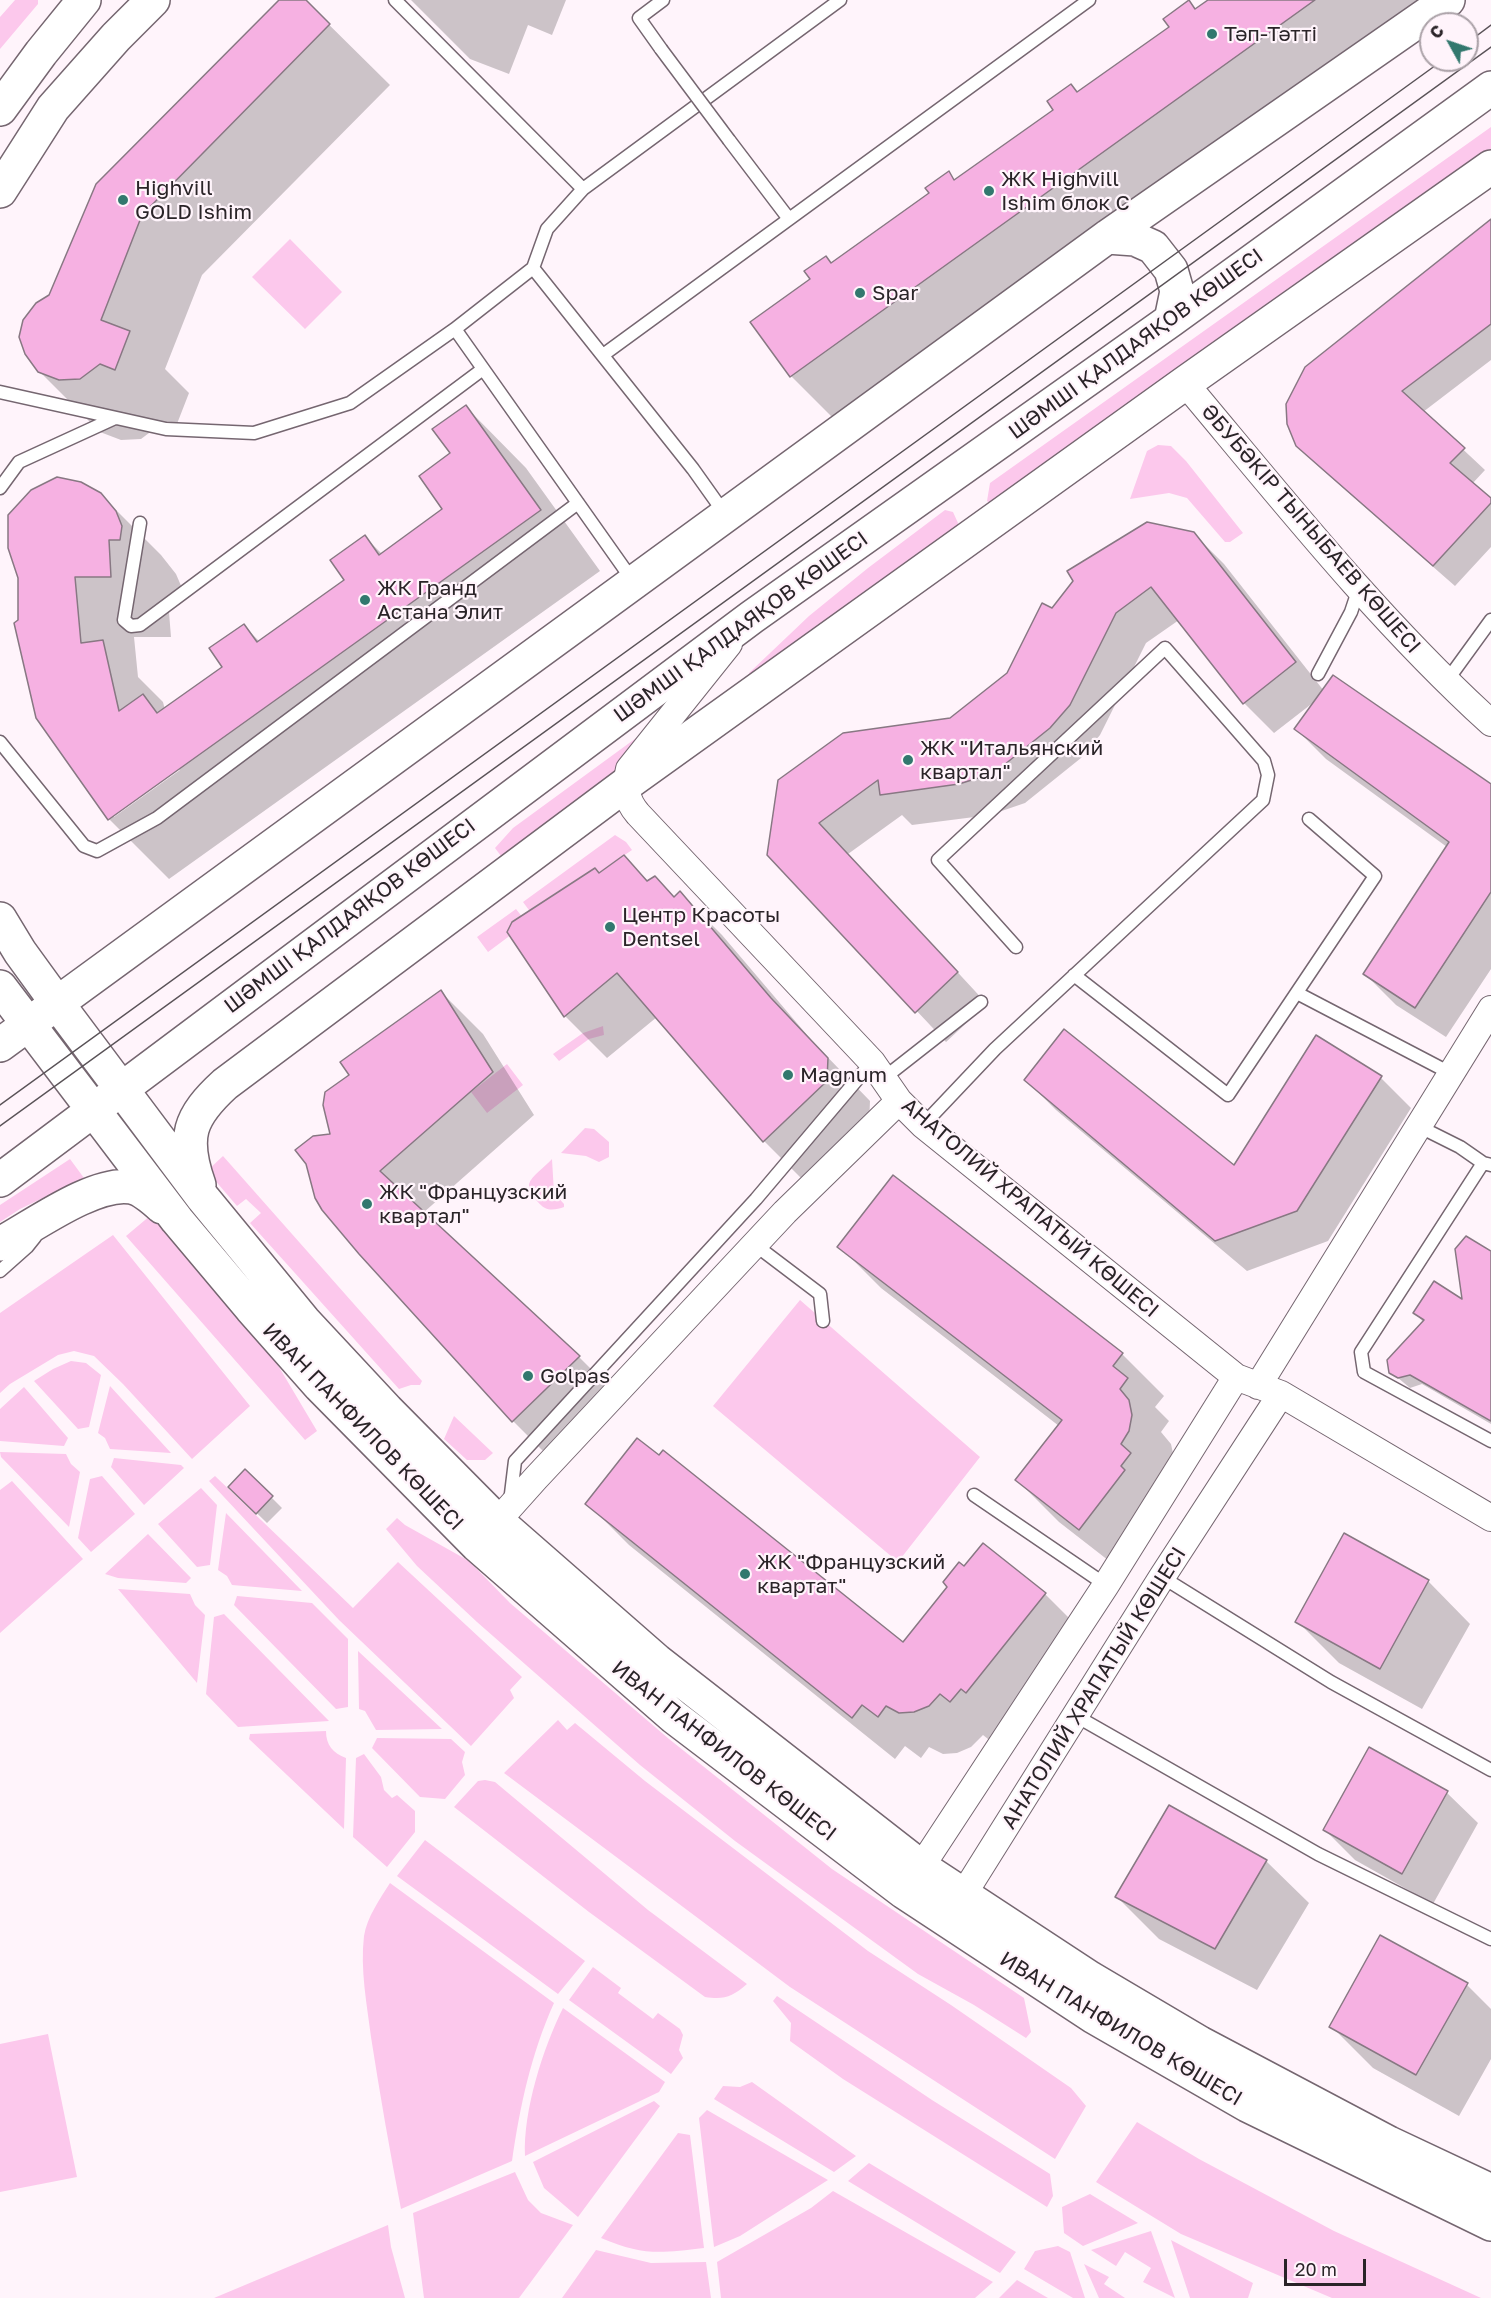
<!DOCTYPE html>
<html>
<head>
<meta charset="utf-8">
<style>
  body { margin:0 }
  #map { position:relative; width:1491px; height:2298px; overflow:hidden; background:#fff4fb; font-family:"Golos Text",sans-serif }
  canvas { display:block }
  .north { position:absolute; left:1419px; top:12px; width:60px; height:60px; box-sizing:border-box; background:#fff4fb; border:2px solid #aaa1a7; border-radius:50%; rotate:310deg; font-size:16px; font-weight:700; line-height:24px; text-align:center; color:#2a2428 }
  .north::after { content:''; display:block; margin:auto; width:21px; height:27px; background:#32786e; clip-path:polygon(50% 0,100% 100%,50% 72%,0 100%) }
  .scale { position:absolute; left:1284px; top:2259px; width:82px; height:27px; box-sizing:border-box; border:3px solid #2a2428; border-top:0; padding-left:8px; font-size:18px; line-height:21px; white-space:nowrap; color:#2a2428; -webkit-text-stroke:4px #fff4fb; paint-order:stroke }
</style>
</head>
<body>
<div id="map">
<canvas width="1491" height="2298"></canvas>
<div class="north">С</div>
<div class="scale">20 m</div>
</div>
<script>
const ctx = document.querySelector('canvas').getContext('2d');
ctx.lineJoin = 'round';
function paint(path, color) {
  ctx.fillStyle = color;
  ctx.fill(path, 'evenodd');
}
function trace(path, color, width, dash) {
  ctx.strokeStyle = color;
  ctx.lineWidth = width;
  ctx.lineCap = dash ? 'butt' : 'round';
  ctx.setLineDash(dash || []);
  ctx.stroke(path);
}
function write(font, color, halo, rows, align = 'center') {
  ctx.font = font + ' "Golos Text",sans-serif';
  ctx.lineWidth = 4.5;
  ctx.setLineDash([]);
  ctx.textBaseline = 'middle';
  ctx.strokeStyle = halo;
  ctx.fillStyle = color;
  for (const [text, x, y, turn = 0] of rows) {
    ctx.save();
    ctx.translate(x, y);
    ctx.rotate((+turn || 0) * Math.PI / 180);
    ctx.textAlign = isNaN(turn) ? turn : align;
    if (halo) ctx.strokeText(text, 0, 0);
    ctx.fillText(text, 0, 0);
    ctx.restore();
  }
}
paint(new Path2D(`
  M15,0h23v4l-38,45v-32z
  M1491,127v22l-495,358 -9,-6 3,-18z
  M290,239l52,53 -37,37 -53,-52z
  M1158,445l13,1 15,15 57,72 -13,9h-5l-38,-44 -18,-5 -39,6 17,-48z
  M945,510l8,2 5,11 -2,9 -204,150 -3,-9 60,-57 59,-48z
  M658,722l-2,8 -67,71 -82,63 -12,-16 18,-20z
  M615,835l11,7 6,8 -98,67 -11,-15z
  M516,909l11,14 -39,29 -11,-15z
  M603,1026l1,9 -15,4 -30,22 -6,-7 30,-21z
  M507,1064l16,21 -36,28 -16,-21z
  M585,1128l9,1 15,13v15l-10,5 -13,-6 -25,-3z
  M223,1156l199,225 -2,4h-9l-12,4 -149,-166 11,-10 -15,-14 -9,7 -30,-35z
  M70,1159l14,19 -64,31 -20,13v-17z
  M552,1159l2,34 10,11v3c-6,2 -13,4 -19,1 -6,-3 -17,-17 -16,-24 2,-8 17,-18 23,-25z
  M151,1215l125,147 41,69 -12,9 -179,-204z
  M113,1235l137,171 -58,53 -69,-75 -29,-28 -20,-5 -16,4 -48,29 -10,9v-80z
  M800,1300l180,157 -82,105 -185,-156z
  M71,1361l15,2 15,12 -12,52 -11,2 -44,-48 19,-12z
  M110,1386l61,67 -61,-4 -5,-11 -7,-5z
  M24,1387l44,51 -4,8 -64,-5v-32z
  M454,1416l39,37 -8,7h-18l-23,-21z
  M0,1452l66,2 5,10 9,8 -11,55 -68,-70z
  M114,1458l67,7 3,3 -40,37 -33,-38z
  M102,1476l33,38 -44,38 -13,-14 12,-59z
  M215,1476l138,132 45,-46 124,115 -12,13 4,8 -43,48 -132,-126 -130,-139z
  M12,1481l71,78 -83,74v-143z
  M201,1488l16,17 -7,60 -13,2 -39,-43z
  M226,1513l76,78 -70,-6 -5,-9 -9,-6z
  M397,1518l8,7 64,36 41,42 159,136 163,130 192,129 7,34 -5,6 -52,-33 -56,-31 -183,-133 -95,-76 -163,-143 -60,-56 -31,-37z
  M148,1534l43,44 -5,5 -68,-5 -13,-4z
  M118,1589l72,5 5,11 10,10 -8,68z
  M237,1596l75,7 36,36v68l-12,2 -102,-104z
  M224,1614l105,107 -91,6 -32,-33 8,-77z
  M358,1651l84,78 -66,1 -11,-19 -6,-2z
  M558,1720l9,10 8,-7 70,58 223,170 83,54 120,83 15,18 -31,53 -265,-172 -286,-214z
  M326,1731c0,14 7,22 20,27l-2,71 -95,-90 1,-5z
  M377,1738l74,1 14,13 -3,10 3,13 -20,24 -25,-2 -48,-49z
  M364,1754l17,23 3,13 8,8 5,-3 18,16v21l-28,35 -34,-30 3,-79z
  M485,1780l10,2 153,128 99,74c-15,13 -23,16 -42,13l-116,-85 -135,-105 24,-26z
  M425,1840l160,121 -27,33 -161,-118z
  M390,1883l164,120c-23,51 -34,103 -42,158l-111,48c-11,-57 -21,-114 -30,-172 -4,-32 -11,-68 -7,-101 3,-19 16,-37 26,-53z
  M593,1967l28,21 -3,5 35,26 5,-6 22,16 3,6 -4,15 4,8 -12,16 -102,-74z
  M777,1996l155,104 118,74 3,22 -6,11 -204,-128 -53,-38 1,-18 -18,-22z
  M563,2008l102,74 -6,10 -134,64c-2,-45 18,-108 38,-148z
  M48,2034l29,143 -77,15v-148z
  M752,2082l104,74 -22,16 -120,-73 9,-13 17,1z
  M654,2101l6,5 -82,111 -34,-29 -11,-26z
  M707,2110l121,70 -88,56 -26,11 -15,-129z
  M1137,2122l62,37 135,72 147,67h-149l-151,-64 -85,-52z
  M678,2133l12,2 14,113c-44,5 -61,8 -103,-10z
  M869,2163l147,89 -16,21 -152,-92z
  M515,2172l13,28 13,13 32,12 -54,73h-95l-11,-85z
  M833,2191l160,91 -18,16h-254l-4,-36 94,-54z
  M1090,2194l48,29 -55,23 -19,-13 -2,-26z
  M388,2225l3,22 14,51h-191z
  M1151,2231l24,67 -32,-16 8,-14 -26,-16 -9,14 -25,-16z
  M1171,2240l82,43 -5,15h-58z
  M1058,2246l12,6 15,46h-12l-49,-29 11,-18z
  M596,2250l55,13 55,-1 5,36h-149z
  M1084,2264l25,13 -5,7 21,14h-26z
  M1017,2280l31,18h-49z`), '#fcc8ec');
paint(new Path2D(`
  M281,0h23l86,85 -188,190 -37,94 24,24 -14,36 -14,-5 -20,15 -20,1 -21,-8 -61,-61 11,-75z
  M411,0h155l-14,35 -24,-10 -19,49 -39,-15z
  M1211,0h249l-608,437 -61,-61 -39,-54 60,-43 14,-21 7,6 98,-70 17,-21 8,8 99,-71 16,-24 7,7z
  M1491,222v138l-68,52 62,58 -13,14 19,16v47l-36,39 -136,-119 -22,-22z
  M466,407l60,61 74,103 -431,308 -60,-60 -89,-198 80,-127 61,61 15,19 6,14 -14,12 3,37h-37l4,40 25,25 2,8 59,-43 20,-41 16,16 86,-62 19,-43 17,17 62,-45zM178,768l2,2 -66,47 -1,-3z
  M1193,533l31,31 100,127 167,95v183l-45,68 -50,-32 -31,-31 82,-127 -121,-88 -30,-30 18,-27 -40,31 -30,-30 -65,-83 -33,23 -46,92 -19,23 -56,45 -35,12 -78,10 -10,-10 -54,39 139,150 -41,38 -177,-188 182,-135 57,-45 44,-64z
  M624,857l25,25 6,-4 20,20 5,-5 42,42 91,107 57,59 -1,23 -63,59 -42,-42 -107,-124 -50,41 -42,-42 -56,-84z
  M441,992l42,42 51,81 -111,98 156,144 42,42 -66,64 -42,-42 -152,-168 -29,-117 19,-61z
  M1381,1078l30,30 -83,133 -81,30 -191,-161 -30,-30 209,87z
  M893,1177l229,177 42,42 -9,11 14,14 -8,11 10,12 3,14 -12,51 4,4 -44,58 -63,-49 -42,-42 42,-54 -178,-138 -42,-42z
  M1491,1253v171l-69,-40 -12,4 -19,-16 33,-49 -9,-10 49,-11z
  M246,1472l36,36 -15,15 -37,-36z
  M587,1503l316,142 80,-100 62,49 42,42 -94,107 -10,-8 -12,12 -14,6 -14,1 -14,-7 -8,11 -16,-12 -10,13 -266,-214z
  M1428,1581l42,43 -48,85 -83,-46 -42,-42z
  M1369,1749l78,44 31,30 -45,81 -78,-44 -31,-31z
  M1170,1807l96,54 43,42 -52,87 -98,-51 -42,-42z
  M1467,1985l24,24v50l-32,57 -86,-48 -42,-42z`), '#0003');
const building = new Path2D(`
  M279,0h27l24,24 -188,191 -41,105 29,11 -15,39 -15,-6 -20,15 -21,1 -21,-8 -13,-18 -6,-17 4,-17 13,-17 13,-8 47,-111z
  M1189,0l6,9 13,-9h107l-525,377 -40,-55 60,-43 -6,-8 22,-15 5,7 98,-70 -4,-5 24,-17 5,9 99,-70 -6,-9 24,-17 6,8 92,-65 -6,-8z
  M1491,219v105l-89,67 63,57 -15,15 41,35v5l-58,63 -137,-120 -9,-22 -1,-20 19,-37z
  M466,405l75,105 -433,310 -72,-102 -22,-95 4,-3v-42l-10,-30v-33l23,-25 26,-13 24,5 20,11 15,18 6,15 -2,14h-11l2,37h-36l6,66 22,-3 16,71 24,-17 14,19 65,-46 -13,-19 35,-24 13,18 87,-62 -14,-20 35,-25 14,20 63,-46 -23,-33 31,-23 -18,-24z
  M1147,522l47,10 102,130 -53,42 -92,-117 -35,26 -46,92 -20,23 -56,45 -35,11 -79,11 -2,-15 -59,43 139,149 -43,41 -148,-158 11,-75 65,-47 107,-15 57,-45 35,-70 10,5 21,-27 -6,-10z
  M1333,675l158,109v108l-76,116 -52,-34 86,-132 -155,-113z
  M624,855l23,26 8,-5 19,21 6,-6 91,107 57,60 -1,23 -64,61 -146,-169 -53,44 -57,-85 5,-10 83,-54 4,5z
  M441,990l52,82 -113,99 200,185 -68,66 -153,-168 -37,-44 -7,-12 -9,-34 -11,-14 18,-14 17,-2 -7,-29 2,-13 24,-17 -9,-13z
  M1064,1029l170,136 82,-130 66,41 -85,135 -82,30 -191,-161z
  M893,1175l230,178 -10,13 15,12 -8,11 9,11 3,15 -3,16 -8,13 10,9 -10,13 4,4 -46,60 -64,-50 47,-60 -225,-173z
  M1466,1236l25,15v170l-81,-46 -12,3 -9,-5 -2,-13 37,-40 -11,-7 21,-32 28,18 -7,-50z
  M637,1438l22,17 4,-5 240,192 44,-55 -4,-5 16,-20 5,4 19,-23 63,50 -80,100 -5,-4 -11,13 -10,-8 -11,12 -15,6 -15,1 -13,-7 -8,11 -16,-12 -10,13 -267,-214z
  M245,1469l28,27 -17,18 -28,-27z
  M1344,1533l85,47 -49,89 -85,-47z
  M1369,1747l79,44 -46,83 -79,-44z
  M1169,1805l98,55 -52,89 -100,-52z
  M1380,1935l88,48 -52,92 -87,-48z`);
paint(building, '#f6b1e2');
trace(building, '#887883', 1.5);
const lane = new Path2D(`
  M395,0l188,189
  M661,49l-22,-31 24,-18
  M729,140l60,79
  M533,268l14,-39 36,-40 257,-189
  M603,355l486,-355
  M0,392l166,37 88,4 96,-30 105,-74
  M0,488l19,-26 96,-44
  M140,523l-16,97 7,6 9,-1 343,-256
  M633,581l-178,-252 78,-61 160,201 32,45
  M1318,674l33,-62 5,-15 -3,-9
  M1446,682l45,-62
  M0,742l84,104 13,5 60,-33 421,-315
  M1074,975l154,120 147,-219 -66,-57
  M1297,993l155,81
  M884,1078l97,-76
  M923,1125l72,-76 268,-249 5,-25 -4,-14 -99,-113 -227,212 78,87
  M1418,1126l42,21 23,16 8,2
  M1483,1163l-122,189 3,20 127,69
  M754,1244l66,50 3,27
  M0,1271l27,-24 8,-10
  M974,1495l132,90
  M510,1502l5,-41 241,-262 116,-137
  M1162,1577l169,105 160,88
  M1076,1716l242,138 173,85`);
const street = new Path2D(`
  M1185,383c98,117 193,237 306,340
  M729,644l-100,125c-4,18 -4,30 9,45l234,248 27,39 24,24 313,252 45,17 210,124
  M1258,1386l233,-377
  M485,1535l51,-57 249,-266 114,-111
  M921,1867l185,-282 130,-208
  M963,1895l199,-318 119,-183`);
const secondary = new Path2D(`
  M0,109l41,-56 43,-53
  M0,191l53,-83 63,-71 37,-37
  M1107,237l28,2 18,8 18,23 6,21 -6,29
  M0,919l20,33 37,51 146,195 101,123 83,89 110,111 160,140 264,206 169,111 110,65 189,100 102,48
  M0,987l177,233 74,88 69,78 157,159 197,172 230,175 190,125 153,88 244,119
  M0,1045l1107,-808 341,-237
  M0,1180l752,-563 419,-297 320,-232
  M199,1185c-17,-48 -10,-68 26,-101l400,-299 560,-402 306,-216
  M0,1244c32,-17 94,-63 131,-57 11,2 22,12 31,20`);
trace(lane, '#756670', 15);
trace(street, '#756670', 28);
trace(secondary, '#756670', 36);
trace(lane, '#fff', 12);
trace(street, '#fff', 26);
trace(secondary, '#fff', 33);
trace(new Path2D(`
  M1467,43l24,-18
  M0,1105l1443,-1045
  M0,1126l1491,-1079`), '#595257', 1.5);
const laneBridge = new Path2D(`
  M661,49l68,91`);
trace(laneBridge, '#756670', 15, []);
trace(laneBridge, '#fff', 12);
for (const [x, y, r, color] of [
  [1212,34,6,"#32786e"],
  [989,191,6,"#32786e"],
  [123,200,6,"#32786e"],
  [860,293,6,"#32786e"],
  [365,600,6,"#32786e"],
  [908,760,6,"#32786e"],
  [610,927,6,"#32786e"],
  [788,1075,6,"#32786e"],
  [367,1204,6,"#32786e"],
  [528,1376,6,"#32786e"],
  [745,1574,6,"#32786e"]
]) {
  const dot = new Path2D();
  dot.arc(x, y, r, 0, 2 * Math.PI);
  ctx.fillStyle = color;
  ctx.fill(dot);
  trace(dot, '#fff4fb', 2);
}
write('21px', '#2a2428', '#fff4fb', [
  ["Тәп-Тәтті",1224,34],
  ["ЖК Highvill",1001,179],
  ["Ishim блок C",1001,203],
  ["Highvill",135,188],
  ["GOLD Ishim",135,212],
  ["Spar",872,293],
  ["ЖК Гранд",377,588],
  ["Астана Элит",377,612],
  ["ЖК \"Итальянский",920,748],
  ["квартал\"",920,772],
  ["Центр Красоты",622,915],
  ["Dentsel",622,939],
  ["Magnum",800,1075],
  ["ЖК \"Французский",379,1192],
  ["квартал\"",379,1216],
  ["Golpas",540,1376],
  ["ЖК \"Французский",757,1562],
  ["квартат\"",757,1586]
], 'left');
write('21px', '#2a2428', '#fff4fb', [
  ["ШӘМШІ ҚАЛДАЯҚОВ КӨШЕСІ",1136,344,-36],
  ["ӘБУБӘКІР ТЫНЫБАЕВ КӨШЕСІ",1311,529,49],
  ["ШӘМШІ ҚАЛДАЯҚОВ КӨШЕСІ",741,627,-36],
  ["ШӘМШІ ҚАЛДАЯҚОВ КӨШЕСІ",350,916,-37],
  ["АНАТОЛИЙ ХРАПАТЫЙ КӨШЕСІ",1030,1208,40],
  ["ИВАН ПАНФИЛОВ КӨШЕСІ",363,1427,46],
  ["АНАТОЛИЙ ХРАПАТЫЙ КӨШЕСІ",1094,1688,-58],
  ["ИВАН ПАНФИЛОВ КӨШЕСІ",724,1751,38],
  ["ИВАН ПАНФИЛОВ КӨШЕСІ",1121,2029,31]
]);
</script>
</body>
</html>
